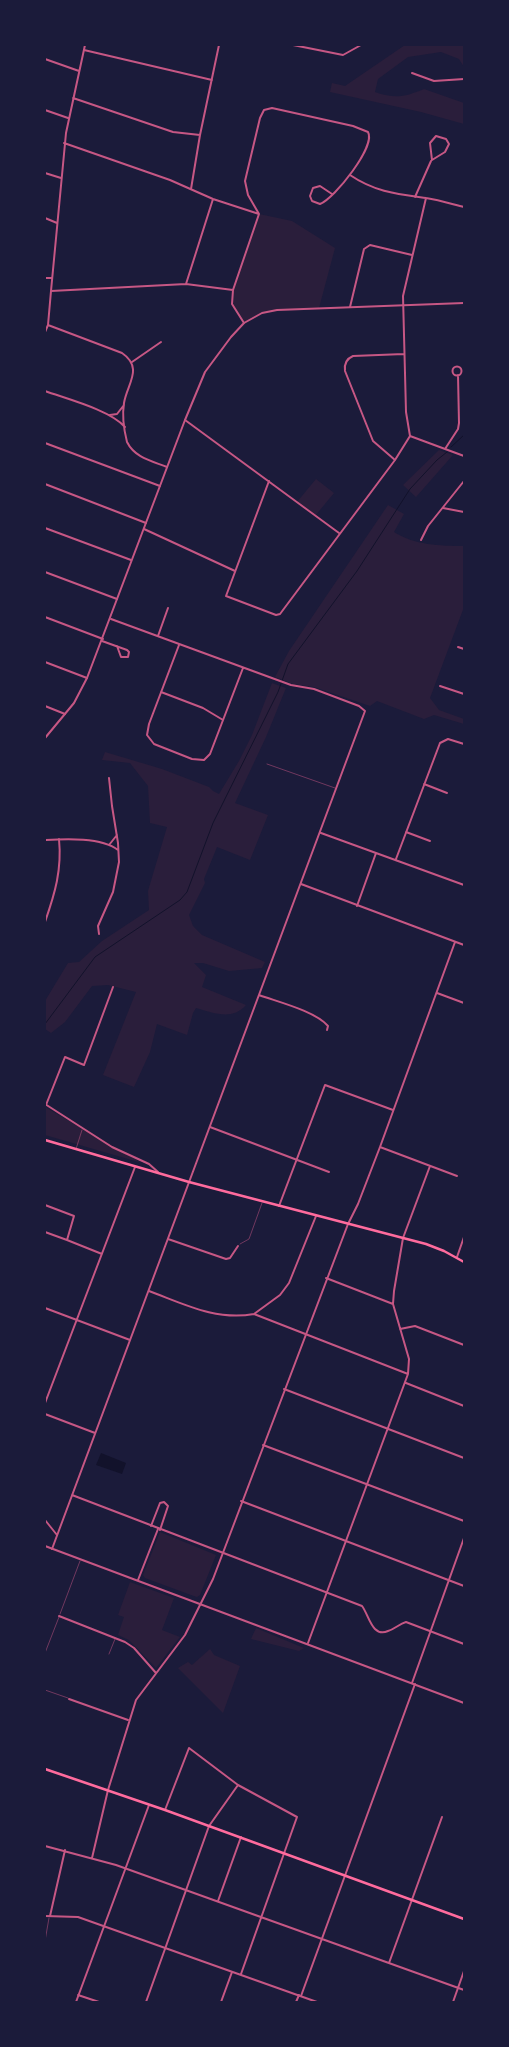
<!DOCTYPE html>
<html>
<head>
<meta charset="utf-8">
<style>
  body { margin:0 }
  #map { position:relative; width:509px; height:2047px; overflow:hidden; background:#1b1b3a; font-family:Rubik,sans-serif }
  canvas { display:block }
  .frame { position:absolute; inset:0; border:46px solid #1b1b3a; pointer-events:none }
</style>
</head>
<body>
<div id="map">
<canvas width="509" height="2047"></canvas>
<div class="frame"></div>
</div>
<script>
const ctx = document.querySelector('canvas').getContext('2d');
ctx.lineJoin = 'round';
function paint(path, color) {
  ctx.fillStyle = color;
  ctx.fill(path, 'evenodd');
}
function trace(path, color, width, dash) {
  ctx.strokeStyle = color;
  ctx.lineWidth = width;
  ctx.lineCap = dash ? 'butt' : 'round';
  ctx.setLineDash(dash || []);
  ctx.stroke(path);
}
paint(new Path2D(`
  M405,45h59v22l-5,-8 -18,-7 -33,5 -30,22 -3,13c20,7 30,5 49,-3l40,14v21l-43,-12 -91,-20 2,-9 13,3z
  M259,214l33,7 43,27 -16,60 -42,2 -15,3 -18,10 -12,-18 1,-15z
  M439,450l14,5 -37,42 -13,-12z
  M316,479l18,14 -19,23 -18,-14z
  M388,505l16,9 -10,18c20,13 46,14 70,14v61l-34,91 9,12 25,9v5l-30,-9 -10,4 -47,-18 -7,5 -56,-19 -21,-3 -18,-7 14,-26z
  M272,683l14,5 -20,49 -31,66 33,12 -18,45 -33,-13 -13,32 1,4 -16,32 4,11 9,9 63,27 -3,6 -33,3 -26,-8h-9l12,12 -4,12 44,18c-14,16 -32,8 -50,3l-3,5 -6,22 -30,-11 -7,28 -16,35 -31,-12 33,-83 -28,-7 -16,1 -27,36 -14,11 -6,-4v-28l23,-38 11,-1 23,-21 47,-31 -1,-19 19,-64 -17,-4 -2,-37 -18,-23 -28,-3 3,-8 57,17 47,18 4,4 6,3 20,-33 13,-26z
  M45,1107l97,56 -97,-28z
  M160,1532l56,23 -16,40 -3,2 -6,-2 -46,-17 -2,-3z
  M130,1582l44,16 -12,32 18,7 -24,31 -27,-28 -11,-5 6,-18 -6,-2z
  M256,1628l48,20 -5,3 -48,-12z
  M210,1649l4,6 26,11 -17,47 -45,-45 10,-6 4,3z`), '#2a1e3b');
paint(new Path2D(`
  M101,1453l25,10 -4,11 -26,-9z`), '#12122b');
trace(new Path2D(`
  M451,447l13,-12
  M45,1024l50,-67 85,-57 7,-8 26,-69 65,-131 10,-28 69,-93 53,-82 27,-29 10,-8`), '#12122b', 1);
trace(new Path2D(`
  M267,764l68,24
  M76,1149l6,-19
  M240,1244l9,-5 13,-36
  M60,1614l20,-53
  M45,1653l14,-36
  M109,1654l6,-15
  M45,1690l23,8
  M45,1941l4,-23`), '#c65784', 0.5);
trace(new Path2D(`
  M293,45l50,10 18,-10
  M84,50l128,30
  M45,59l34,12
  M412,73l22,8 30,-2
  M73,98l100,34 27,3
  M45,110l23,8
  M436,136l10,3 3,5 -4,8 -13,8 -2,-17z
  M64,143l106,37 43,19 46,15
  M45,173l16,5
  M350,175c25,17 47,19 76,23 13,2 26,6 38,9
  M191,189l9,-54 19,-90
  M415,197l16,-36
  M45,218l12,5
  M45,278h7
  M186,284l27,-85
  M51,291l135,-7 47,6
  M350,307l14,-58 6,-4 42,10
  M244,323l-12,-19 1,-14 26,-76 -11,-19 -3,-14 15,-63 4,-8 8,-2 81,18 15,6c8,14 -33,66 -48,72l-8,-3 -2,-5 3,-8 7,-2 12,8
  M48,325l74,28c22,15 5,31 2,50 -2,12 0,27 3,39 8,16 25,19 40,25
  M45,332l3,-7 3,-34 15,-158 19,-88
  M132,362l29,-20
  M452.5 371a4.5 4.5 0 1 1 9 0a4.5 4.5 0 1 1-9 0Z
  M45,391c22,8 65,19 80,36
  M110,415l7,-1 7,-9
  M185,420l154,113
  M410,436l54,20
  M45,443l115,43
  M445,449l13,-20 1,-6 -1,-48
  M395,460l-22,-19 -28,-70c-1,-7 1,-12 8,-15l51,-2
  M269,481l-43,115 50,19 4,-1 115,-154 15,-24 -4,-24 -3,-116 23,-98
  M45,484l101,39
  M443,508l21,4
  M45,528l86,32
  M144,529l91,42
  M421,540l7,-14 36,-45
  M45,572l72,27
  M45,617l58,22
  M158,636l10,-28
  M102,641l25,9 2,2 -1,5h-7l-4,-11
  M179,645l-30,79 -2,11 7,9 38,15 12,1 6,-6 33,-86
  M458,647l6,2
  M45,662l42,16
  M440,686l24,8
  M161,692l42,16 20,12
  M45,706l20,8
  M424,784l23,9
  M406,832l24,9
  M321,833l143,52
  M45,840c20,-1 56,-3 73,10
  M109,845l8,-10
  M396,859l44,-116 8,-4 16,5
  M301,884l163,61
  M357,906l19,-53
  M45,922c10,-29 17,-52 14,-83
  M99,934l-1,-8 15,-34 6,-30 -1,-19 -6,-37 -3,-28
  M437,993l27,10
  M259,995c19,7 56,16 69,31l-1,4
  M45,1104l67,43 37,17 9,8
  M46,1105l19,-48 19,8 29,-78
  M210,1127l119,45
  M380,1147l77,29
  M45,1205l29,11 -7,24 -22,-8
  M279,1206l46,-121 68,25
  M348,1224l10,-20 22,-57 75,-205
  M168,1239l58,20 4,-1 8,-12
  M67,1240l35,14
  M457,1257l7,-20
  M326,1278l67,26
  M149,1291c35,13 67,30 105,23l154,60
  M45,1308l85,32
  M254,1314l26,-19 9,-12 27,-67
  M400,1329l15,-3 49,19
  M406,1383l58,23
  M284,1389l180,69
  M45,1403l90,-236
  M45,1414l50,19
  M263,1445l201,76
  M72,1495l290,111c7,9 10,32 26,25 7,-2 11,-7 18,-9l58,22
  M241,1501l223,85
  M45,1520l12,15
  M151,1526l9,-23 4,-1 4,4 -8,24
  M52,1549l313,-838 -6,-5 -45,-17 -23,-4 -180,-66
  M138,1580l20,-51
  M59,1616l66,26 9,6 22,25
  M308,1643l100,-269 1,-15 -16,-55 1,-13 9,-53 27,-72
  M412,1683l52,-145
  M69,1699l59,21
  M165,1810l24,-62 49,37 59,32 -56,157
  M45,1846l71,19 348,125
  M92,1858l16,-68
  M218,1901l23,-64
  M45,1916l33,1 239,85
  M50,1916l15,-66
  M389,1963l53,-146
  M78,1995l21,7
  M301,1996l114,-312
  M76,2002l73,-197
  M146,2002l63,-176 29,-41
  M221,2002l11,-30
  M296,2002l3,-7
  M453,2002l11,-31`), '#c65784', 2);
trace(new Path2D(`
  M45,738l29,-35 13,-25 98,-258 20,-48 26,-35 13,-14 18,-10 15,-3 187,-7
  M45,1546l419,157
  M108,1790l28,-90 49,-65 28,-56 135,-355`), '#c65784', 2);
trace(new Path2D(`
  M45,1140l144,42 237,62 18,7 20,11
  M45,1769l120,41 299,109`), '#ff6b9d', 2.5);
</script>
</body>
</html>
